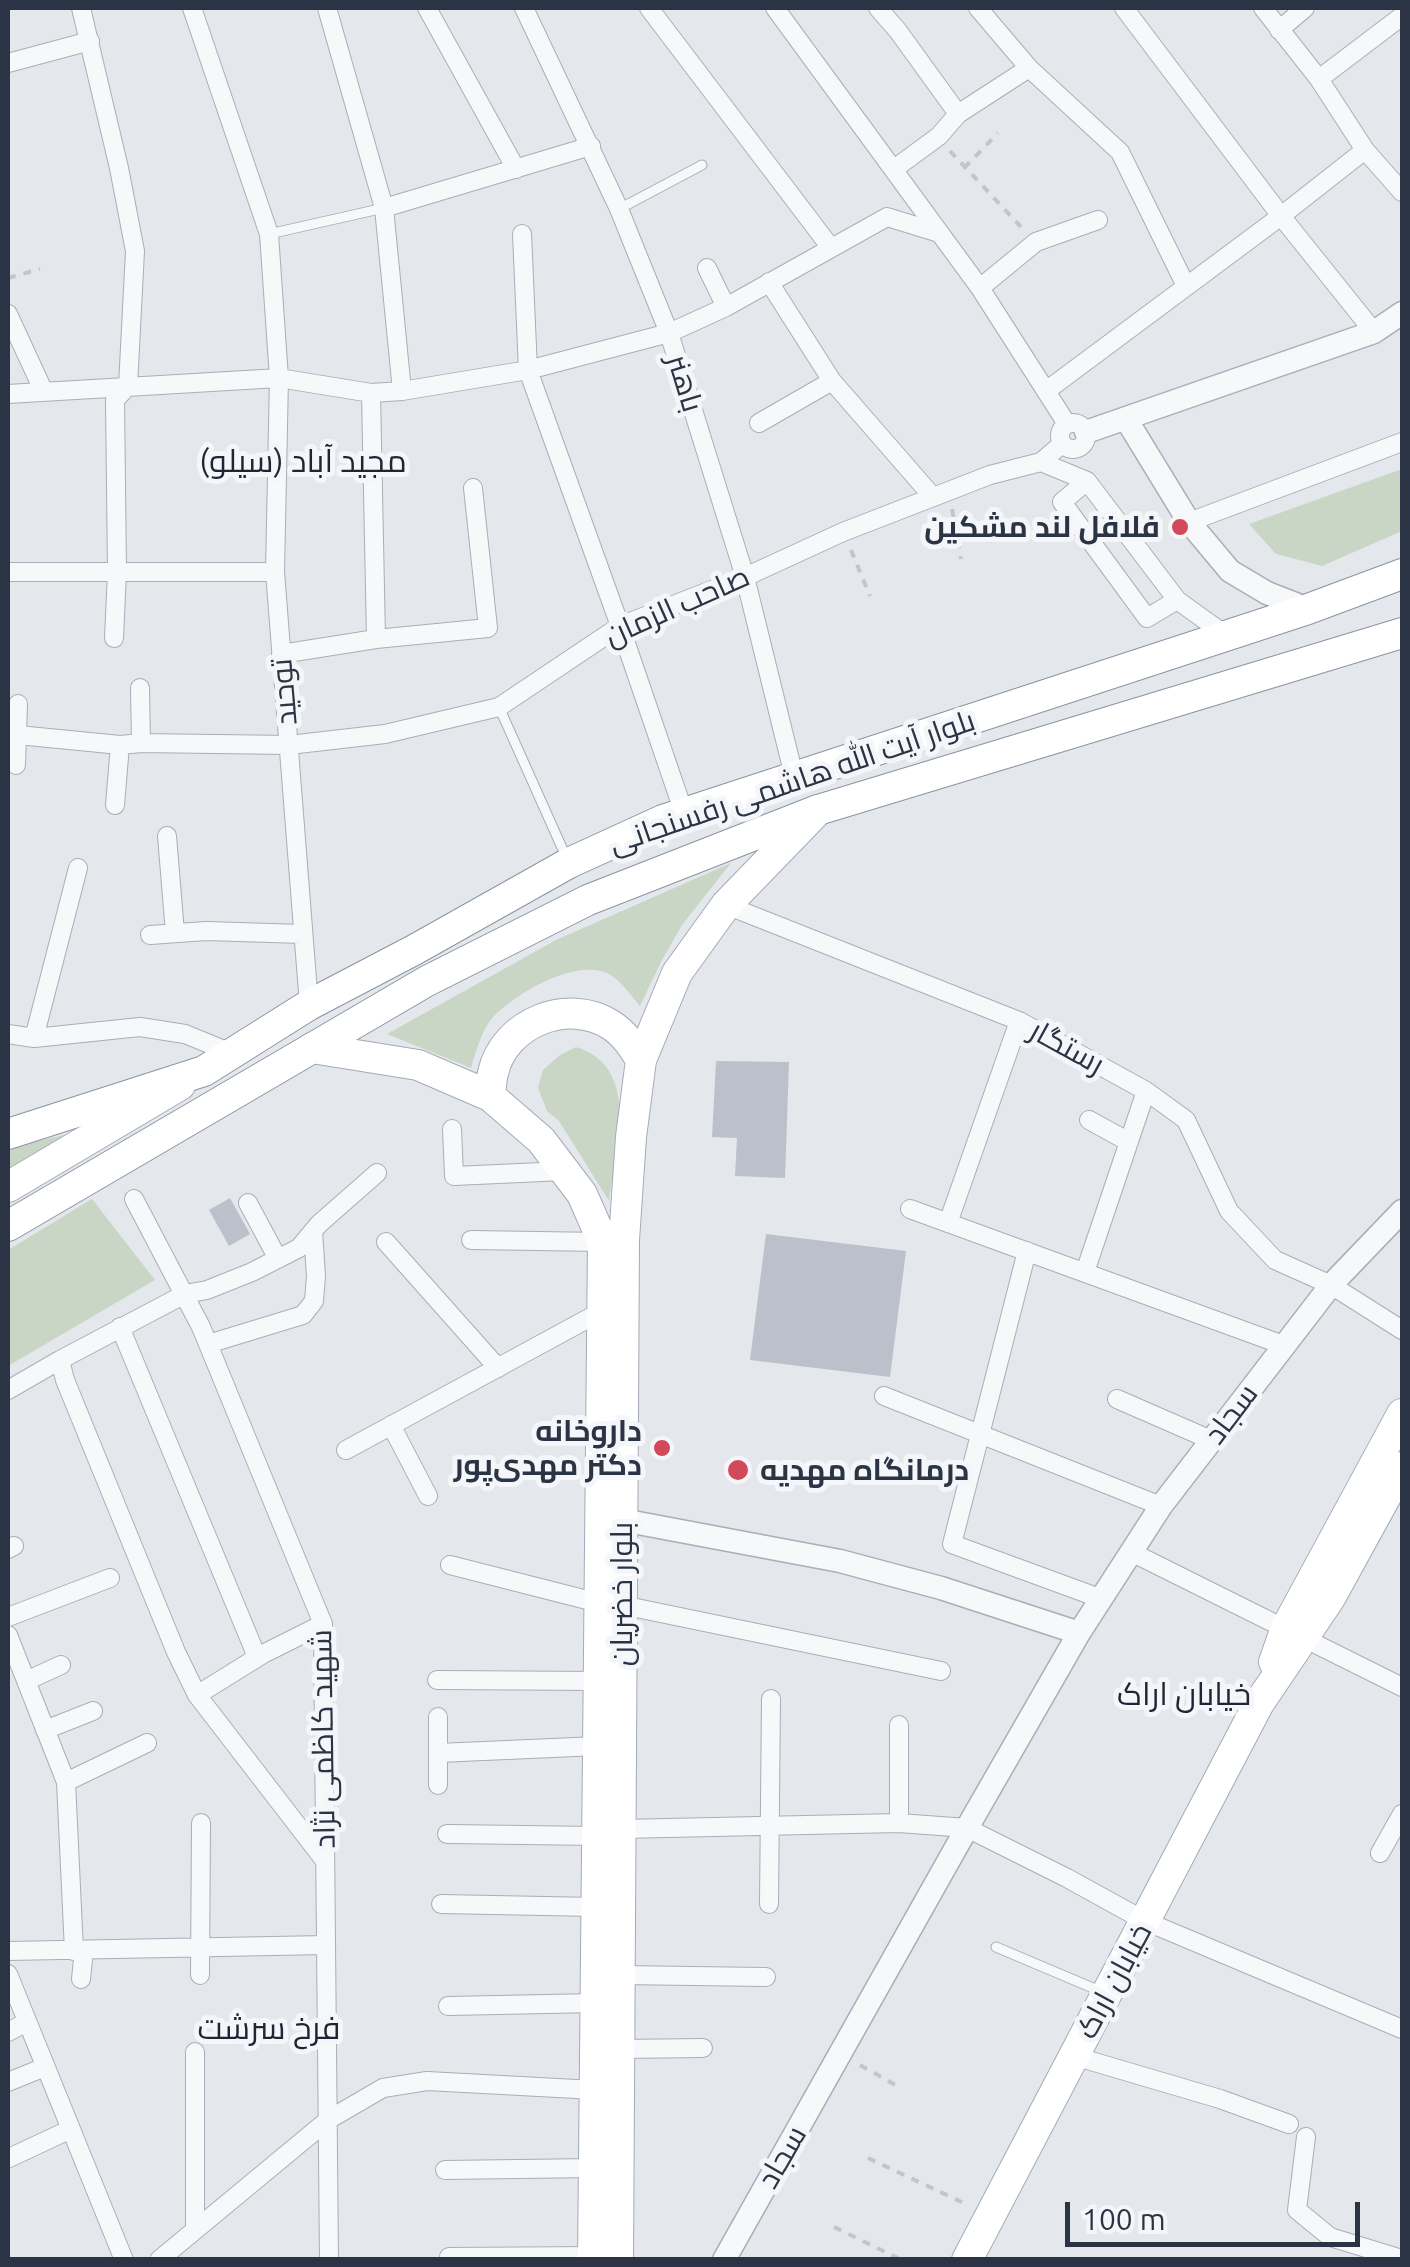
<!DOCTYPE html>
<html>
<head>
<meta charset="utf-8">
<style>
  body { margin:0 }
  #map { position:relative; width:1410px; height:2267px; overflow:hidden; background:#e4e7ec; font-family:Ubuntu,sans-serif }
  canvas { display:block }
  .frame { position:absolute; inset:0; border:10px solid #2b3445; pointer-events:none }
  .scale { position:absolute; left:1065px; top:2202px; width:295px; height:45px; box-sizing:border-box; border:5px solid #2b3445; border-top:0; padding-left:12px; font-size:30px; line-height:35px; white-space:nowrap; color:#2b3445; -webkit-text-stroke:8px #f4f6f9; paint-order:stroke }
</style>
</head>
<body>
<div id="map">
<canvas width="1410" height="2267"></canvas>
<div class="frame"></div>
<div class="scale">100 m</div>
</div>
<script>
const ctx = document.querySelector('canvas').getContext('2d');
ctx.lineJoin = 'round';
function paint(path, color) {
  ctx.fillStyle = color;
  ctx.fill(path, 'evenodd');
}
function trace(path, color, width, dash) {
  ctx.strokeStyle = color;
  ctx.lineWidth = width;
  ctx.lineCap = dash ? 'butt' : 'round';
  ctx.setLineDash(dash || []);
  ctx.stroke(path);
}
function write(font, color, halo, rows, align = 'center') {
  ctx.font = font + ' Ubuntu,Cairo,sans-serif';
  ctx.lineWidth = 10;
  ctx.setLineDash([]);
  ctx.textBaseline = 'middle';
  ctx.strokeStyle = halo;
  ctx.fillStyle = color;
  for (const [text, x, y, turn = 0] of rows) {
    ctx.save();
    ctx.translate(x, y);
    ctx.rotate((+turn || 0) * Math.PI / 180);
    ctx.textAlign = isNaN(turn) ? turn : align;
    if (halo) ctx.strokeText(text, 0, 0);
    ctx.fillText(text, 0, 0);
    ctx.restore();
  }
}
paint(new Path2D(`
  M1402,469v62l-80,35 -46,-12 -27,-30z
  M731,863l-49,62 -20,35 -22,46c-9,-10 -20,-27 -33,-33 -33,-14 -91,20 -114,44 -11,12 -17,34 -22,51l-84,-34 169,-94z
  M576,1047c66,20 40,104 33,154l-50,-80 -12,-10 -9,-23 5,-18 17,-15z
  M77,1132l-69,38v-22z
  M92,1199l63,81 -147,86v-116z`), '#c9d6c5');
paint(new Path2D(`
  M716,1061l73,1 -4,116 -50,-2 2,-38 -25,-1z
  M230,1198l20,36 -21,12 -20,-36z
  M766,1234l140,17 -16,126 -140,-17z`), '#bbc0ca');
const service = new Path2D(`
  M619,209l83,-44
  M269,234l115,-26
  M499,707l68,152
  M996,1947l104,44`);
const minor = new Path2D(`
  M81,8l38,160 16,83 -7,135 -13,14 2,172 -3,66
  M192,8l77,226 10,144 -4,194 34,433
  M327,8l57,200 18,183
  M427,8l89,161
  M524,8l95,201 50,124 76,244 49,199
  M649,8l182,240
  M775,8l205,280 87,136
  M878,8l20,23 60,83
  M978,8l51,60 91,84 66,134
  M1124,8l157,208 93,116
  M1263,8l56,71 46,71 37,42
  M1279,30l26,-22
  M8,63l82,-22
  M1319,79l83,-63
  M894,169l45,-33 19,-22 71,-46
  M384,208l207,-62
  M522,234l6,136 92,256 64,187
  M707,268l19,39
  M769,282l63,99 101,116
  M980,288l56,-46 62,-22
  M8,314l35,76
  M1046,391l235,-175 84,-66
  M371,393l5,246
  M8,394l271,-16 92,15 31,-2 126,-21 141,-37 57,-26 161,-90 52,16
  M759,423l73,-42
  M1060 436a13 13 0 1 1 26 0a13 13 0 1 1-26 0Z
  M1041,462l46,19 90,119 50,36
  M1087,481l-25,21 85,116 30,-18
  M1189,522l213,-80
  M8,572h267
  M281,654l95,-15 112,-11 -15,-140
  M140,688l1,55
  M8,734l112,11 21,-2 148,2 96,-11 114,-27 121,-81 125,-49 98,-45 147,-57 51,-13 21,-18
  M16,765l2,-61
  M115,805l5,-60
  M167,836l8,97
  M726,905l293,116 127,70 40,29 43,91 46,49 56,25 71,45
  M150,935l56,-4 97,3
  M8,1034l26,4 106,-11 45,7 49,20
  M34,1038l44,-170
  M1089,1120l40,22
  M452,1129l2,47 110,-5
  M134,1199l67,128 122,297 6,636
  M248,1203l30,56
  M910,1209l373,136
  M948,1223l71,-202
  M471,1240l132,2
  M386,1242l112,126
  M1027,1251l-75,293 150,55
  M1085,1272l61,-181
  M120,1327l137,330
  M208,1344l95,-29 11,-14 2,-25 -3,-45
  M60,1360l5,20 111,272 21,43 128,166
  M8,1390l52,-30 125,-66 22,-4 45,-18 47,-24 20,-24 58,-51
  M884,1396l277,110
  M1117,1399l94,41
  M391,1425l37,71
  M346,1450l256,-139
  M8,1549l6,-3
  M1131,1552l271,135
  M450,1565l149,38
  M622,1605l319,66
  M8,1617l102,-39
  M8,1635l58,147 8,169
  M437,1680l162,1
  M26,1681l35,-16
  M197,1695l66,-41 60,-30
  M899,1725v98
  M45,1730l48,-19
  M438,1753l160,-7
  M66,1782l81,-39
  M438,1785v-68
  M621,1829l278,-6 68,5 100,50 78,43 257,108
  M447,1834l150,2
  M1380,1853l22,-39
  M441,1904l155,3
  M769,1904l2,-205
  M8,1951l318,-6
  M8,1974l116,286
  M200,1975l1,-152
  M620,1975l146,2
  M81,1979l3,-29
  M448,2006l148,-3
  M8,2032l19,-10
  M619,2049l84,-1
  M1074,2056l146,43 69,25
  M8,2082l37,-15
  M1306,2137l-9,73 33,27 72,22
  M9,2158l62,-29
  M445,2170l149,-2
  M195,2230v-178
  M449,2257l145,-1
  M159,2260l169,-140 55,-32 44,-7 168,9`);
const tertiary = new Path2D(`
  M1126,419l63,103 41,49 37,22 41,16
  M1086,432l288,-100 28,-19
  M622,1520l218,41 101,27 138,45
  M724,2260l243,-432 112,-195 82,-127 170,-221 71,-74`);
const primary = new Path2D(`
  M312,1048l106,17 72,31 51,44 41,54 21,48 -10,1018
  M490,1096c1,-7 1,-16 3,-23 11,-50 75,-76 118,-48 14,9 22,22 30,35
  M8,1187l172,-102
  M1274,1662l12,-34 116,-214
  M618,2260l6,-1020 7,-103 10,-77 36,-87 49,-68 92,-95
  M967,2260l292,-557 71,-105 72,-131`);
const trunk = new Path2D(`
  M8,1134l196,-63 105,-66 105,-55 155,-87 94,-43 645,-211 94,-35
  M8,1226l419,-245 161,-81 230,-90 584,-177`);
trace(service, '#a9aeb7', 11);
trace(minor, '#a9aeb7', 20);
trace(tertiary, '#a9aeb7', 25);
trace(primary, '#a3abb8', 32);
trace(trunk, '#8b94a3', 32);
trace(new Path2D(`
  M950,151l72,77
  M964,168l34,-35
  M8,278l32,-9
  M952,509l9,50
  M851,550l19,46
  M860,2065l39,22
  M868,2158l100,47
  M834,2227l68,33`), '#c2c5cb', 4, [8, 8]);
trace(service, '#f7f8fa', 9);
trace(minor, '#f7f8fa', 18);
trace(tertiary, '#f7f8fa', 22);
trace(primary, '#fff', 30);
trace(trunk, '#fff', 30);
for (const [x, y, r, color] of [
  [1180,527,10,"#d1495b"],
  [662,1448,10,"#d1495b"],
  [738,1470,12,"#d1495b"]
]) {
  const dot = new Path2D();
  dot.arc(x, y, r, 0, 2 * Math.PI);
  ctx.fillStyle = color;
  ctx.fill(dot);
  trace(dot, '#f4f6f9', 4);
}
write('30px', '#2b3445', '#f4f6f9', [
  ["باهنر",685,383,73],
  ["صاحب الزمان",677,606,-24],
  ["توحید",284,692,-95],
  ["بلوار آیت الله هاشمی رفسنجانی",792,782,-19],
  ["رستگار",1067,1047,29],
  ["سجاد",1231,1414,-53],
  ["بلوار خضریان",622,1594,-90],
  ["شهید کاظمی نژاد",323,1739,-91],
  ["خیابان اراک",1114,1981,-62],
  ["سجاد",782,2157,-60]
]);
write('bold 30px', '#2b3445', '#f4f6f9', [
  ["فلافل لند مشکین",1160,527],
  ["داروخانه",642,1431],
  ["دکتر مهدی‌پور",642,1465],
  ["درمانگاه مهدیه",760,1470,"left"]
], 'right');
write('32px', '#1d2536', '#f4f6f9', [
  ["(مجید آباد (سیلو",303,461],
  ["خیابان اراک",1184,1694],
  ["فرخ سرشت",269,2028]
]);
</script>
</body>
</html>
